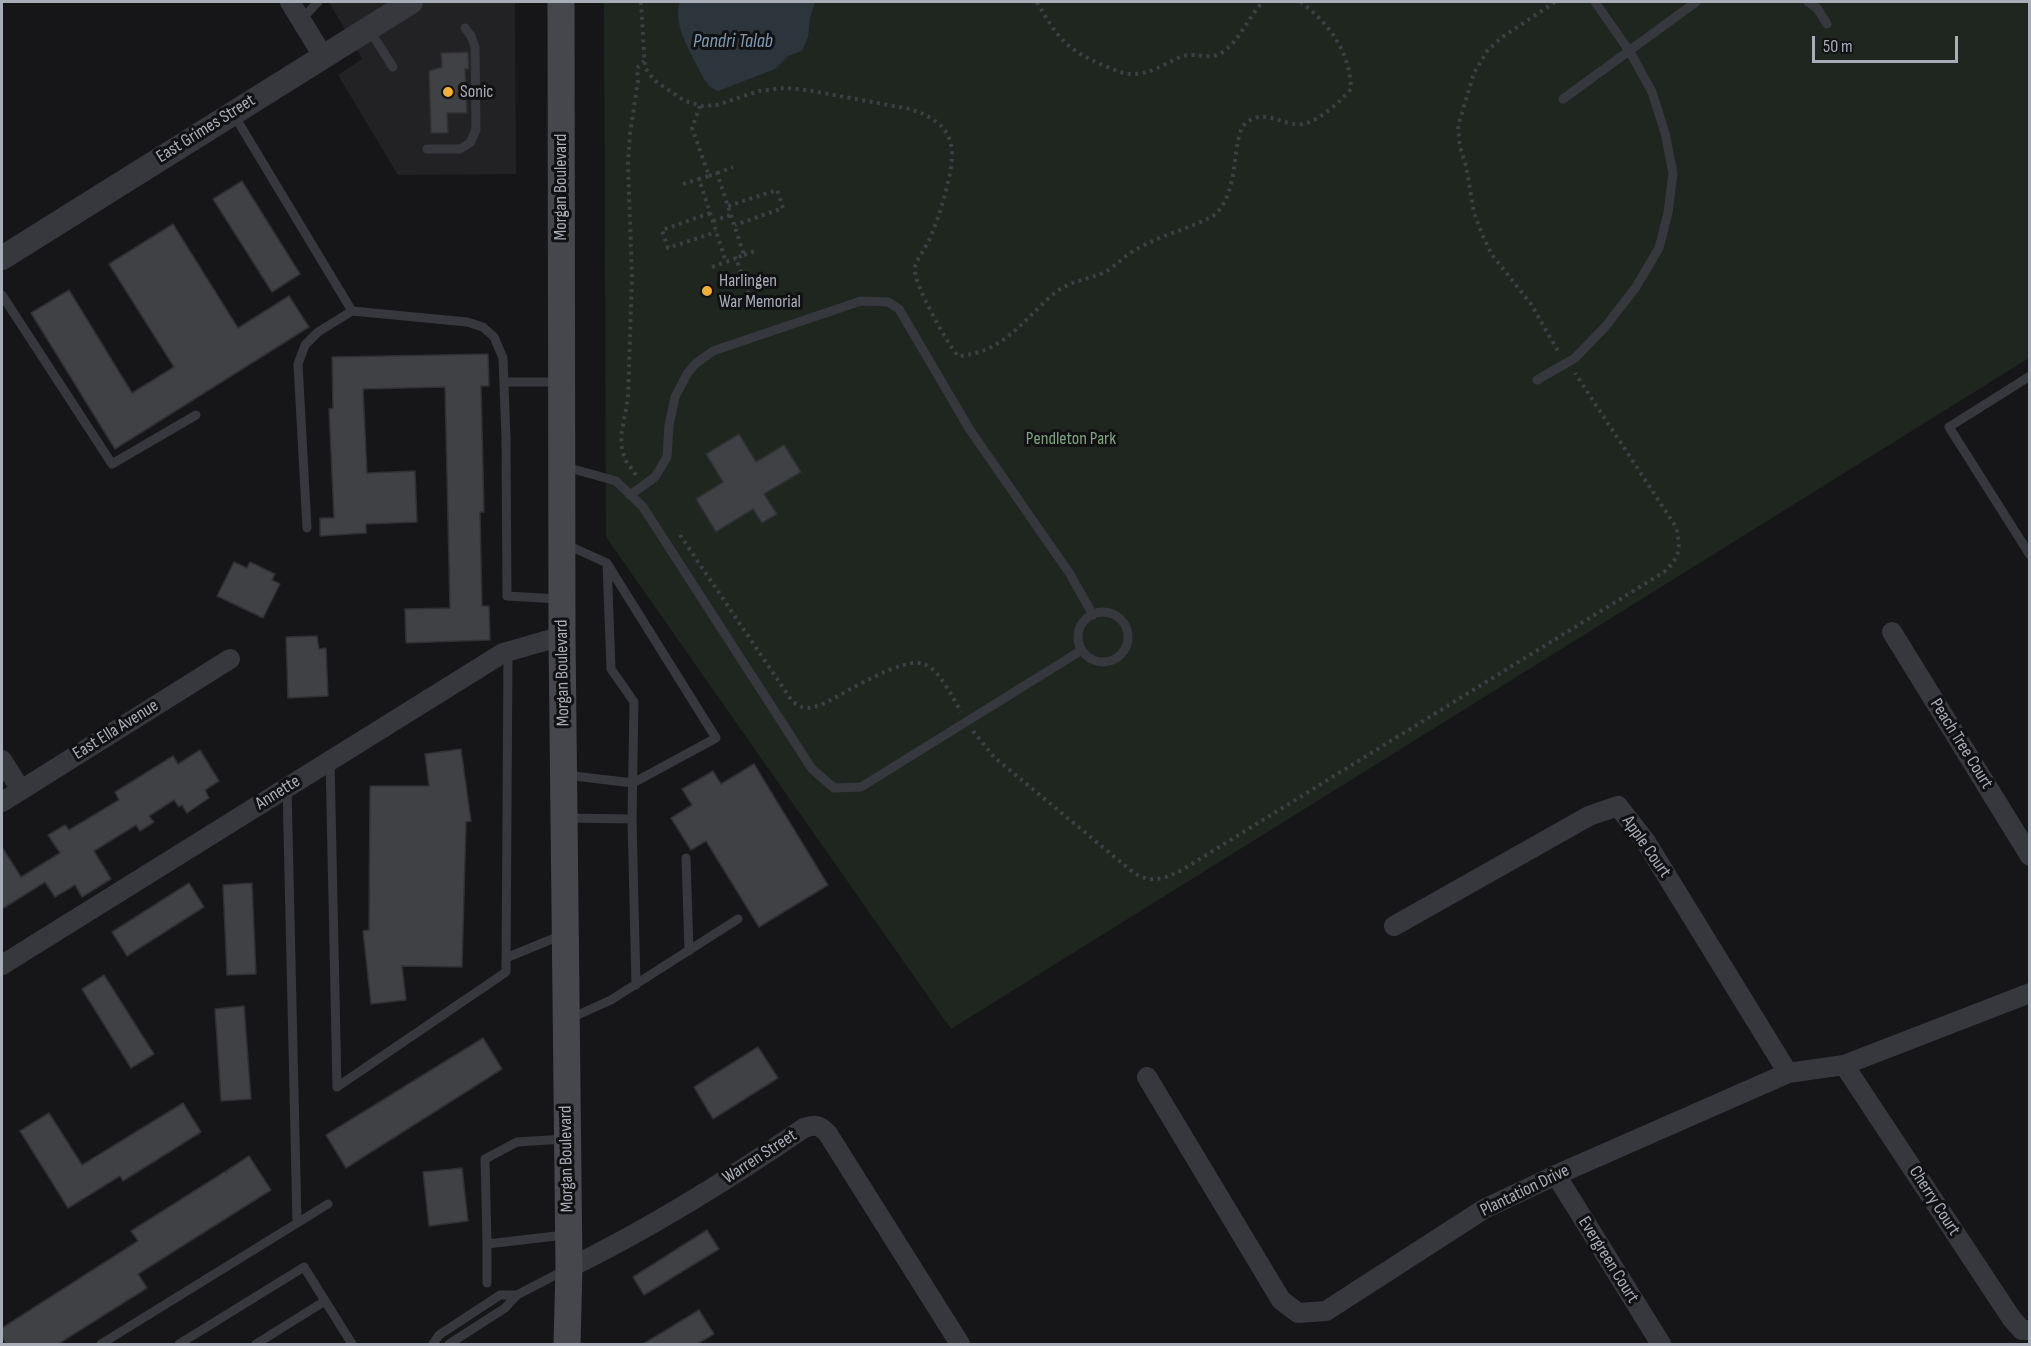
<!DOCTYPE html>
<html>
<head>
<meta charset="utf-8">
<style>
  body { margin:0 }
  #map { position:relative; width:2031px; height:1346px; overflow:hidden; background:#161618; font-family:"Sofia Sans Condensed",sans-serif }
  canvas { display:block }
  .frame { position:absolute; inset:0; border:3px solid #a8adb8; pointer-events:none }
  .scale { position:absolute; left:1812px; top:36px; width:146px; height:27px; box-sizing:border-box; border:3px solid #a8adb8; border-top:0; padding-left:8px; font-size:18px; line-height:21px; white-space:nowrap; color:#a8adb8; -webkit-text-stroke:4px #111113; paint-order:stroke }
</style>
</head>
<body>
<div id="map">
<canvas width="2031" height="1346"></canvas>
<div class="frame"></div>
<div class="scale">50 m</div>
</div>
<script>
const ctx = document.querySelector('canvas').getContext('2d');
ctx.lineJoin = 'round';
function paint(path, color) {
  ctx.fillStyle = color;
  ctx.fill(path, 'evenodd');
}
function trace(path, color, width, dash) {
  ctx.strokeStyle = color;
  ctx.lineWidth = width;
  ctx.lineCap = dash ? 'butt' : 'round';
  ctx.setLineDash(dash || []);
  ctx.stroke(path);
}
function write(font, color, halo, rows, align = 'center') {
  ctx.font = font + ' "Sofia Sans Condensed",sans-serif';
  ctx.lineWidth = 6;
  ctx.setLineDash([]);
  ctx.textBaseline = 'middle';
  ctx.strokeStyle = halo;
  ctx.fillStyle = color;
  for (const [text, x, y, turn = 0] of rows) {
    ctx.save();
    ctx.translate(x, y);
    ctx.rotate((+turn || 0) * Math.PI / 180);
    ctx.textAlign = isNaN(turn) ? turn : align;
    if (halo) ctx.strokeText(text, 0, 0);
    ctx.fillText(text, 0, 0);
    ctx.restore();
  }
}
paint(new Path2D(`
  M329,2h186l1,172 -118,1 -60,-100 24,-16z`), '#222225');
paint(new Path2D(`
  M604,2h1425v356l-1078,671 -345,-492z`), '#1e261f');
paint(new Path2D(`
  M680,2h135l-5,16 -2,19 -6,14 -14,5 -13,13 -57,22 -8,-4 -6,-8c-10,-21 -33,-55 -24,-77z`), '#2c353c');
const building = new Path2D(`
  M468,52l1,17h-4l2,44h-20l1,20h-17l-2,-62 13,-4 -1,-14z
  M242,181l58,93 -28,18 -59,-93z
  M173,224l65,104 51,-32 20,31 -194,122 -84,-136 38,-23 63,103 42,-26 -65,-103z
  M488,354l1,32h-8l3,126h-4l2,94h7l1,34 -84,3 -1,-34 45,-1 -5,-221 -82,2 4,84 48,-2 2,51 -51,2v9l-46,3v-18h14l-5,-109 4,-1 -1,-51z
  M739,434l17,28 28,-17 17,27 -37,22 13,20 -15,9 -9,-14 -37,23 -20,-33 27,-17 -17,-28z
  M234,562l13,6 3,-6 25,12 -3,6 8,4 -17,34 -46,-22z
  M317,636l2,13 7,-1 2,48 -40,2 -2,-61z
  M461,749l10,72 -5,1 -4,145 -60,-1 4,34 -35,4 -8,-73 6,-1 1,-144h59l-4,-32z
  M200,750l19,31 -14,9 4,8 -22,15 -5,-8 -3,2 -5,-7 -25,16 5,6 -14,9 -4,-6 -42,26 17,28 -29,18 -7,-12 -20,12 -10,-15 -43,27v-62l19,30 39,-24 -12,-18 17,-10 4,5 50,-30 -4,-8 58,-36 5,8z
  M754,764l74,121 -69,42 -53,-86 -15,9 -20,-32 21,-13 -10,-16 31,-18 8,13z
  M189,883l15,24 -77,49 -15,-24z
  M252,883l4,91 -29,1 -4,-90z
  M104,975l50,79 -23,14 -49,-79z
  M244,1006l7,93 -30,2 -6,-92z
  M483,1038l19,31 -156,99 -20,-33z
  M758,1047l20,31 -65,41 -19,-32z
  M183,1103l18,29 -78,49 -3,-5 -52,32 -48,-77 29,-18 33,52z
  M249,1156l22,34 -133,84 9,14 -89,56h-52l-4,-7v-9l136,-87 -7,-10 95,-60 1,2 -1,-2z
  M462,1168l6,53 -39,5 -6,-54z
  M707,1230l12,19 -75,46 -11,-18z
  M699,1310l15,24 -17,10h-54z`);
paint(building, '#404145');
trace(building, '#303034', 1.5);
trace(new Path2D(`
  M641,2l4,66 10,13 30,20 17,5 15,-1 42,-14 25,-3 23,2 103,19c43,14 48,36 37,77 -4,18 -10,35 -17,52 -4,10 -12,18 -15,29 -3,15 32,76 43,89 43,-3 62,-32 91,-58 19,-18 32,-16 54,-25 12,-6 22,-18 34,-24 24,-14 52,-20 76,-33 29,-23 17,-80 33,-93 18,-16 37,4 57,1 16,-3 38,-23 48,-35 -1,-38 -22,-65 -50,-87
  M1037,2c20,35 29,48 68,64 10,4 20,9 31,8 17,-1 31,-12 47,-18 14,-4 27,5 40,-4 18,-13 25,-35 40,-50
  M1555,2l-54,36 -14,13 -13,22 -16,53 2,21 6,19 8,47 8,21 10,21 39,49 28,49
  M700,106l-8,22 17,48 -10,3 27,83 10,-4 16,46
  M717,173l16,-6
  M709,176l8,-3 27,82 -8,3
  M683,184l16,-5
  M728,206l49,-16 6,18 -48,17
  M710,213l-48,17 6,18 48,-16
  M713,221l18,-6
  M744,255l14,-5
  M712,267l14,-5
  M636,475l-10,-14 -4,-11 -1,-14 7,-38 4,-121 -4,-112 2,-31 8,-53 -1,-13 7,-7
  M680,535l112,166c13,10 18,8 33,2 20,-10 78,-47 99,-39 15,5 29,34 37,48
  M973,731l21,26 140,116c18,11 30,6 48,-3l482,-298c16,-15 17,-23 12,-45l-101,-154`), '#3d3f44', 4, [3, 4.5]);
trace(new Path2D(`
  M1808,2l9,6 10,16
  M301,20l17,-18
  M368,28l25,39
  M1563,99l133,-97
  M234,115l118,196
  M427,149h33l10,-6 6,-13 -1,-83 -4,-11 -6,-8
  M2,295l110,169 84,-49
  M2030,376l-81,51 81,128
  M1537,380l38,-22 30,-31 31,-40 23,-39 9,-35 5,-40 -8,-40 -13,-41 -22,-40 -35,-50
  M504,382h56
  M566,467l50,14 27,26 169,262 22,19 27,-1 221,-137
  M630,495l25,-18 12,-20 2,-32 6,-28 12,-23 8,-10 18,-13 148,-50 27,1 11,7 71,121 100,144 23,41
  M307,528l-9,-164 7,-19 13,-13 34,-21 115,11 16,5 11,10 9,21 3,80 1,158 52,3
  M565,544l42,19 4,106 23,33 -2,117 4,166
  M1078 637a25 25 0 1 1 50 0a25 25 0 1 1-50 0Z
  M330,760l7,327 169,-115 2,-321
  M565,775l68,8 83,-45 -108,-173
  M287,787l10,435
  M566,818l66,1
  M686,858l3,93
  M506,958l56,-23
  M571,1018l40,-18 127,-81
  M565,1139l-48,3 -32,17 2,85 78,-9
  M487,1244v39
  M101,1344l227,-140
  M179,1344l125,-77 48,77
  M256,1344l69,-43
  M433,1344l6,-9 61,-40h17
  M449,1344l56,-36 12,-13 48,-25`), '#37383d', 9);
trace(new Path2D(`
  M290,2l33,54
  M1892,632l138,224
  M2,760l19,30
  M2,802l228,-143
  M1394,926l195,-110 29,-10 28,36 142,231
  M2,965l501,-312 59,-17
  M1844,1065l168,254 10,11h8
  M1147,1077l134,223 17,13 28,-2 158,-102 72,-34 232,-102 56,-8 186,-72
  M1556,1175l105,169
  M569,1268c82,-40 159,-88 235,-140 11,-4 16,-3 24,6l132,210`), '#37383d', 20);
trace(new Path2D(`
  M2,258l409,-256`), '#37383d', 24);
trace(new Path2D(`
  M561,2l1,634 7,632 -2,76`), '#45474d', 27);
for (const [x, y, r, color] of [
  [448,92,6,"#f2b134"],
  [707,291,6,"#f2b134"]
]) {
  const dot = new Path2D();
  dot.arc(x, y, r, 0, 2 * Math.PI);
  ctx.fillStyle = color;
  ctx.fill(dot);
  trace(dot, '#111113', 2);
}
write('18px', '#a8adb8', '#111113', [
  ["Sonic",460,92],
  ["Harlingen",719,281],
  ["War Memorial",719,302]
], 'left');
write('18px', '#a8adb8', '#111113', [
  ["East Grimes Street",206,129,-32],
  ["Morgan Boulevard",561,187,-90],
  ["Morgan Boulevard",563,673,-91],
  ["East Ella Avenue",116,730,-32],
  ["Peach Tree Court",1961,744,58],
  ["Annette",278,793,-32],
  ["Apple Court",1646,847,55],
  ["Warren Street",760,1157,-33],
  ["Morgan Boulevard",567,1159,-91],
  ["Plantation Drive",1525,1191,-26],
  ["Cherry Court",1934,1201,57],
  ["Evergreen Court",1608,1260,58]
]);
write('18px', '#7fa381', '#111113', [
  ["Pendleton Park",1071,439]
]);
write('italic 20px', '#7f9bb3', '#111113', [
  ["Pandri Talab",733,42]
]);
</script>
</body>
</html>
